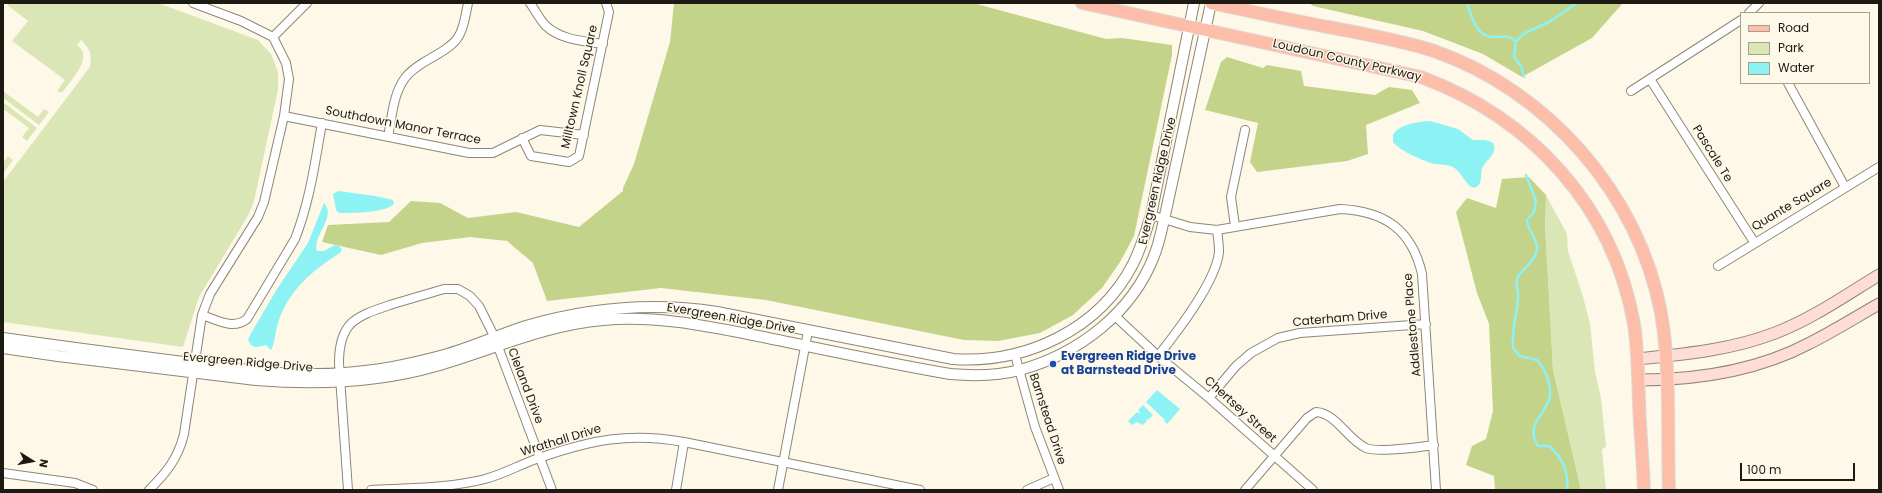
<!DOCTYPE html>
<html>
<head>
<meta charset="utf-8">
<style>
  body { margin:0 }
  #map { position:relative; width:1882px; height:493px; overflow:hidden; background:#fef8e9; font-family:Poppins,sans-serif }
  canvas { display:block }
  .frame { position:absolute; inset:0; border:4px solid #1c1a13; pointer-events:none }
  .legend { position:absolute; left:1740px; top:12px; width:130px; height:72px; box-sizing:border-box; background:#fef8e9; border:1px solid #a49f93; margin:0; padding:5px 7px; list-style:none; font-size:12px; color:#1c1a13 }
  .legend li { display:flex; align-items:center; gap:8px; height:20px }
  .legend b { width:20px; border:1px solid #a49f93 }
  .north { position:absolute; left:12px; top:441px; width:40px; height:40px; -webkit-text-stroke:3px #fef8e9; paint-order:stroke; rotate:101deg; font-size:11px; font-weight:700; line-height:16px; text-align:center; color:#1c1a13 }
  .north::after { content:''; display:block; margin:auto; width:14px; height:18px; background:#1c1a13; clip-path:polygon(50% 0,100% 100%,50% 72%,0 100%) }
  .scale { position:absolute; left:1740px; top:463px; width:115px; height:18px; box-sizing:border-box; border:2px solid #1c1a13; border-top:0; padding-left:5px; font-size:12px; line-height:14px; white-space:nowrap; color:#1c1a13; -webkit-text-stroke:3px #fef8e9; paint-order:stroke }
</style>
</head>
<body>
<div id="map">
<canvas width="1882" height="493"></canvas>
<div class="frame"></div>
<ul class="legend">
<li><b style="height:5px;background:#fdbea9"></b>Road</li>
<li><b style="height:11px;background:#dbe6b6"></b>Park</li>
<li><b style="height:11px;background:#8cf2f4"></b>Water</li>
</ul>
<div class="north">N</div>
<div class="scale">100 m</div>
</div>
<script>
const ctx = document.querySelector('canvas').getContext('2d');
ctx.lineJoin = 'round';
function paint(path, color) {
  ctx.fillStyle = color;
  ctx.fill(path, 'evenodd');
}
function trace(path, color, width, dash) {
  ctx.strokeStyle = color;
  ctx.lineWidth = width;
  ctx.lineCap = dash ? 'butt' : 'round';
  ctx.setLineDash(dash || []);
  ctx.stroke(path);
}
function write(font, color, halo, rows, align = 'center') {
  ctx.font = font + ' Poppins,sans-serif';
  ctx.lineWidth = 3;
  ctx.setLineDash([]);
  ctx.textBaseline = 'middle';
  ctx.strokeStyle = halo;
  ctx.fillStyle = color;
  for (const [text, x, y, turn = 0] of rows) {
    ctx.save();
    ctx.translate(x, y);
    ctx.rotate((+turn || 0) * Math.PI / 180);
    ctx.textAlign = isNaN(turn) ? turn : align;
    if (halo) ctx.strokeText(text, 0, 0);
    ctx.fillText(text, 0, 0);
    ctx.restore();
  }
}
paint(new Path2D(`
  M9,3h149l100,37 13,14 7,18v18l-24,111 -5,13 -50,83 -16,50 -180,-25v-140l87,-115c2,-13 0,-18 -9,-27l-4,5c18,12 -7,36 -15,48l-5,-2 8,-11 -53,-39 16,-20 -21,-16z
  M3,91l35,26 6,-8 5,3 -10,13 -36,-27z
  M3,102l34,26 -10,13 -5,-4 7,-9 -26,-19z
  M8,156l5,4 -10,14v-11z
  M1546,195l21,39 1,17 14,42 8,31 5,48 6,26 5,48 -4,4 4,40h-25l-28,-120 -8,-145z`), '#dbe6b6');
paint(new Path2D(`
  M674,3h299l133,36 16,-1 50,7v10l-38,181 -14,26 -18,26 -29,27 -33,18 -42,8 -34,-1 -198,-40 -105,-12 -114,13 -14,-38 -26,-22 -37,-4 -48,6 -41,12 -59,-13 6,-17 61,-3 22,-21 29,2 28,15 48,-6 63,15 44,-36v-3l11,-24 36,-122z
  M1309,3h314l-31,35 -70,39 -39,-23 -60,-23 -110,-25z
  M1227,57l36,11 4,-3 34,6 3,15 71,9 14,-8 23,3 8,13 -54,22 2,29 -21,7 -90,11 -7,-10 8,-39 -53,-13 16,-48z
  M1529,177l17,18 -1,30 8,145 28,120h-86l-1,-14 -28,-11 6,-19 14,-7 7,-28 -4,-87 -12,-31 -21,-81 11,-14 29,10 6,-29z`), '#c4d38a');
paint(new Path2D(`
  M1430,121l28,8 15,11h12l7,2c2,3 3,5 2,9 -2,7 -10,11 -12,18 -2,7 1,16 -8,19 -9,-3 -12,-16 -21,-21 -6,-3 -13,-2 -19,-3 -10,-3 -34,-13 -41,-22v-7c6,-11 25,-13 37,-14z
  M338,191l37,5 18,4 1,4c-9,9 -42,9 -55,9l-3,-3 -3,-16z
  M324,203c13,14 -12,33 -7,48h7l11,-6 4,1 3,4 -2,3c-27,17 -50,36 -61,67 -4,9 -3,21 -8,30l-5,-5c-9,2 -13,5 -18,-5l2,-5 27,-46 31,-46z
  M1157,390l23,19 -13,15 -3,-3 1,-1 -19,-18z
  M1143,405l10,10 -5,5 -3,-2 2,3 -4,4 -6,-3 -5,3 -4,-4 9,-9 4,2 -3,-4z`), '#8cf2f4');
trace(new Path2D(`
  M1467,3c5,14 9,35 28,34 9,0 13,-2 21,4l-2,16 7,9 3,11
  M1516,41l9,-8 24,-11 28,-19
  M1526,175l10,26 -2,11 -7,8c1,11 11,19 10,29 -2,13 -14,19 -19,28 -4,6 1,15 0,21 -1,17 -7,34 -5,50l7,8 17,4c9,10 16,27 12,40 -6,16 -24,27 -11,46h11c14,12 20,26 18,44`), '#8cf2f4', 2.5);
const minor = new Path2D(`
  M530,3c5,7 10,17 16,23 15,14 38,15 57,18
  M1749,13l10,-10
  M273,37l34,-34
  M1650,79l104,163
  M1788,83l57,104
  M1631,91l110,-71
  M284,116l185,37h24l47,-23 44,5
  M388,137c4,-20 5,-43 17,-59 6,-8 13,-12 21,-17 33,-19 35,-20 42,-58
  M522,138l9,18 38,6 10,-6 30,-144 -3,-9
  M1151,215l39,12 27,3 123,-21c45,2 72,21 82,65l14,216
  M1235,226l-4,-29 14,-67
  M1718,266l161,-99
  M202,315c15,5 31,15 45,4l48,-80c15,-38 20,-77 27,-116
  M1115,316l43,40 51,42 104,92
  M1015,355l20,72 24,63
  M1158,356c19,-24 58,-74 61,-104 0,-7 -1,-15 -2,-22
  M1209,398l27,-32 15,-13 27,-15 22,-5 126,-9
  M3,473l72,10 18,7
  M149,490c17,-17 29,-31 35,-56l18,-119 8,-21 48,-77 6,-15 20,-86 5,-37 -3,-16 -13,-26 -32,-16 -48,-18
  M348,490l-9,-127c0,-43 19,-47 54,-59 17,-5 34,-10 51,-15h14l12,7 9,10 15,30 58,154
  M371,490c35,-2 80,-2 114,-11 19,-5 36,-15 54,-21 52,-18 90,-26 145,-16l236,48
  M676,490l8,-48
  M778,490l30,-159
  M1027,490l27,-12
  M1245,490l62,-72 9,-6c20,1 32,28 50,36 12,5 53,-1 68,-3`);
const tertiary = new Path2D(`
  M3,338c63,9 125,17 188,25 58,7 115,16 174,8 27,-3 53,-9 79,-16 28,-8 54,-20 82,-29 62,-18 128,-24 191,-14l236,47c72,5 146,-29 180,-95 8,-16 13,-32 18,-49l43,-212
  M3,348l55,8 198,24c61,5 121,3 180,-14 56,-16 108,-41 167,-46 52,-5 104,6 155,16 64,13 128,27 192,38 23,2 47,2 70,-4 58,-16 112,-57 134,-114 5,-12 7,-24 10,-36l47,-217`);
const secondary = new Path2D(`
  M1638,359c47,-5 93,-9 137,-26 37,-14 71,-38 104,-58
  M1639,380c59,0 118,-9 171,-37 24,-12 46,-26 69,-39`);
const primary = new Path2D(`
  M1082,3l339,74c110,41 192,129 213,247 4,26 4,52 5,78 1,30 4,59 5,88
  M1211,3c39,8 78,17 117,24 36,7 72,13 106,24 113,39 205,143 227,262 10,58 6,118 8,177`);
trace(minor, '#8e8777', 10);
trace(tertiary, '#8e8777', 12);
trace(secondary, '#8e8777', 13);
trace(primary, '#dbdad9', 14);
trace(minor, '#fff', 8);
trace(tertiary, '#fff', 10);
trace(secondary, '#feded4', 11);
trace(primary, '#fdbea9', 12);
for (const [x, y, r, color] of [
  [1053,364,4,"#1a4fb4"]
]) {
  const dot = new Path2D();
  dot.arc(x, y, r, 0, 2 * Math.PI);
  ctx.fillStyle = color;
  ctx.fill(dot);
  trace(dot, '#fef8e9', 1.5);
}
write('12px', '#1c1a13', '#fef8e9', [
  ["Loudoun County Parkway",1347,61,13],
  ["Milltown Knoll Square",580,87,-77],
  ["Southdown Manor Terrace",403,126,11],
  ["Pascale Te",1712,154,58],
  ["Evergreen Ridge Drive",1158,181,-77],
  ["Quante Square",1792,205,-31],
  ["Evergreen Ridge Drive",731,319,10],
  ["Caterham Drive",1340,319,-5],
  ["Addlestone Place",1413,325,-95],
  ["Evergreen Ridge Drive",248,363,5],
  ["Cleland Drive",525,386,69],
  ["Chertsey Street",1240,410,42],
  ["Barnstead Drive",1047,419,72],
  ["Wrathall Drive",561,441,-17]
]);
write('bold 12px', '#164399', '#fef8e9', [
  ["Evergreen Ridge Drive",1061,357],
  ["at Barnstead Drive",1061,371]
], 'left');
</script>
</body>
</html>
